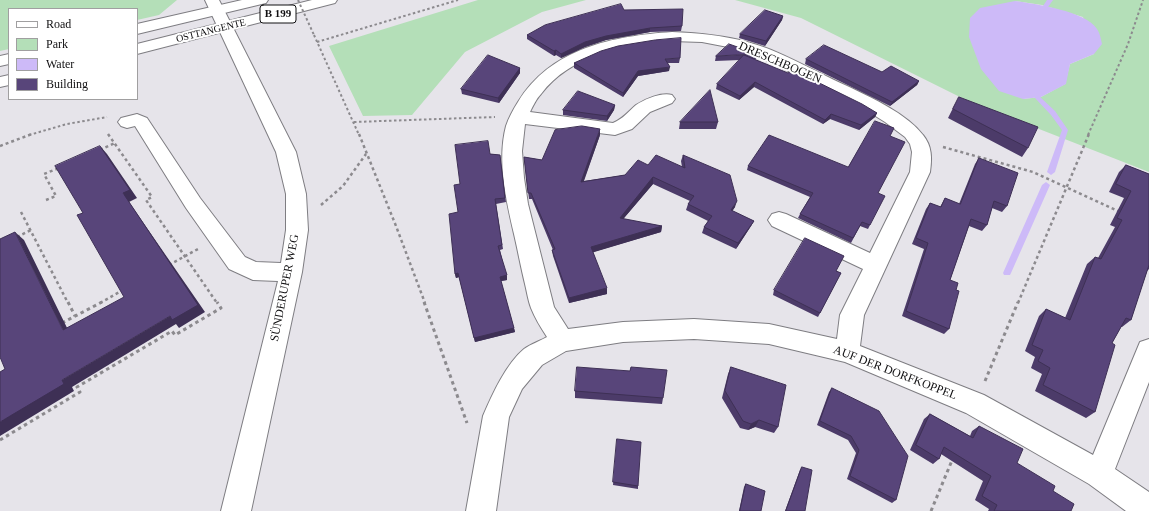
<!DOCTYPE html>
<html>
<head>
<meta charset="utf-8">
<style>
  body { margin:0 }
  #map { position:relative; width:1149px; height:511px; overflow:hidden; background:#e6e4ea; font-family:"Times New Roman",serif }
  canvas { display:block }
  .legend { position:absolute; left:8px; top:8px; width:130px; height:92px; box-sizing:border-box; background:#fff; border:1px solid #a09fa0; margin:0; padding:5px 7px; list-style:none; font-size:12px; color:#111012 }
  .legend li { display:flex; align-items:center; gap:8px; height:20px }
  .legend b { width:20px; border:1px solid #a09fa0 }
</style>
</head>
<body>
<div id="map">
<canvas width="1149" height="511"></canvas>
<ul class="legend">
<li><b style="height:5px;background:#fff"></b>Road</li>
<li><b style="height:11px;background:#b4dfb8"></b>Park</li>
<li><b style="height:11px;background:#cdbaf8"></b>Water</li>
<li><b style="height:11px;background:#58457a"></b>Building</li>
</ul>
</div>
<script>
const ctx = document.querySelector('canvas').getContext('2d');
ctx.lineJoin = 'round';
function paint(path, color) {
  ctx.fillStyle = color;
  ctx.fill(path, 'evenodd');
}
function trace(path, color, width, dash) {
  ctx.strokeStyle = color;
  ctx.lineWidth = width;
  ctx.lineCap = dash ? 'butt' : 'round';
  ctx.setLineDash(dash || []);
  ctx.stroke(path);
}
function write(font, color, halo, rows, align = 'center') {
  ctx.font = font + ' "Times New Roman",serif';
  ctx.lineWidth = 4;
  ctx.setLineDash([]);
  ctx.textBaseline = 'middle';
  ctx.strokeStyle = halo;
  ctx.fillStyle = color;
  for (const [text, x, y, turn = 0] of rows) {
    ctx.save();
    ctx.translate(x, y);
    ctx.rotate((+turn || 0) * Math.PI / 180);
    ctx.textAlign = isNaN(turn) ? turn : align;
    if (halo) ctx.strokeText(text, 0, 0);
    ctx.fillText(text, 0, 0);
    ctx.restore();
  }
}
paint(new Path2D(`
  M0,0h177l-18,15 -22,5v-11h-128v40l-9,2z
  M478,0h108l-44,12 -77,40 -53,63 -49,1 -34,-70z
  M735,0h414v172l-179,-70 -169,-84zM1015,1l27,4 41,12 11,37 -24,10 -5,20 -24,13 -18,2z`), '#b4dfb8');
paint(new Path2D(`
  M1015,1c20,3 71,10 82,28 3,4 4,11 5,15l-8,10 -24,10 -4,20 -25,13 -18,2 -24,-8 -18,-22 -12,-32 1,-19 10,-10z`), '#cdbaf8');
paint(new Path2D(`
  M1047,0h6l-5,7h-4l-1,-1z
  M1037,95l2,1 16,15 13,19 -13,42 -4,3 -4,-3 15,-42 -11,-15 -16,-17 -1,-1z
  M1046,182l4,3 -39,88 -1,2h-6l-1,-2 39,-88z`), '#cdbaf8');
const minor = new Path2D(`
  M205,0h14l77,152 10,42 2,36 -6,42 -51,239h-30l57,-230 -25,-1 -24,-11 -43,-61 -51,-82 -8,2 -6,-2 -3,-4 3,-4 16,-4 10,4 53,80 45,59 11,5 25,1 5,-33v-36l-10,-42z
  M672,32c25,1 50,3 75,10 28,7 54,22 81,35 28,14 75,32 95,58 9,11 9,23 7,37l-66,143 -4,31 124,49 109,60 47,-113 9,-3v43l-34,87 34,23v19h-23l-37,-27 -123,-71 -121,-51 -76,-18 -75,-5 -71,3 -57,9 -24,14 -20,24 -13,28 -13,94h-30l17,-95c9,-21 23,-52 41,-67 7,-5 16,-8 23,-12 -6,-9 -12,-19 -16,-29 -3,-8 -4,-16 -6,-24 -4,-16 -7,-33 -11,-50 -8,-34 -17,-74 -8,-108 3,-9 7,-16 12,-24 33,-54 95,-66 154,-70zM672,41l30,1 26,5 36,12 97,48 24,15 20,15 5,7 2,8 -2,20 -40,81 -84,-39 -7,-2 -7,2 -4,6 4,6 91,43 -23,46 -3,24 -68,-15 -75,-5 -71,3 -55,7 -14,-22 -26,-103 -4,-26 -2,-27 3,-27 90,11 17,-6 18,-17 22,-9 3,-4 -3,-4c-10,-3 -27,4 -36,10 -7,6 -13,14 -23,18l-83,-11c3,-6 6,-13 11,-18 30,-40 84,-49 131,-53z`);
const major = new Path2D(`
  M242,0h26l-2,3 -129,31v-10z
  M312,0h25l-2,3 -198,51v-10z
  M9,54v10l-9,2v-10z
  M9,75v10l-9,2v-10z`);
trace(minor, '#7e7d82', 2);
trace(major, '#7e7d82', 2);
trace(new Path2D(`
  M314,35l45,100
  M317,42l141,-42
  M354,122l141,-5
  M29,135l38,-11 40,-7
  M1088,135l40,-91 15,-44`), '#8c8a8e', 2, [2.5, 2.5]);
trace(new Path2D(`
  M108,134l44,63 -6,3 71,103
  M359,134l37,92 29,77
  M0,146l32,-12
  M943,147l90,25 87,40
  M100,150l15,-7
  M46,200l10,-4 -12,-22 15,-6
  M321,205l22,-19 23,-32
  M21,212l47,91
  M17,237l14,-7
  M169,265l29,-16
  M100,303l23,-13
  M1018,303l71,-169`), '#8c8a8e', 2.5, [3, 3]);
trace(new Path2D(`
  M68,302l7,14
  M424,302l43,121
  M62,323l40,-21
  M985,381l33,-79
  M0,440l80,-48 -3,-5 95,-56 3,4 46,-27 -4,-6
  M931,511l22,-53`), '#8c8a8e', 3, [3.5, 3.5]);
paint(minor, '#fff');
paint(major, '#fff');
trace(new Path2D(`
  M298,0l16,35`), '#8c8a8e', 2, [2.5, 2.5]);
paint(new Path2D(`
  M624,10l58,16 -1,5 -31,1 -44,8 -21,7 -24,11 -5,-3 -2,1 -27,-17v-4z
  M783,16l-1,4 -17,26 -26,-8 1,-4z
  M757,54l-1,5h-2l123,54 -2,4 -16,13 -29,-11 -7,5 -69,-37 -15,13 -23,-11 1,-5 23,-24 -25,1 1,-5z
  M680,58l-1,5h-11l1,8 -31,5 -15,21 -49,-29v-5z
  M806,59l76,13 37,9 -2,4 -27,21 -85,-42z
  M520,68v5l-21,30 -37,-9 -1,-5z
  M959,97l69,51 -6,9 -74,-39 6,-12z
  M615,105l-1,5 -7,11 -44,-6v-5z
  M680,122h38l-2,7h-37z
  M600,135l-16,46 41,-6 23,-10 34,2 -1,-6 2,-6 52,52 -3,4 22,10 -3,5 -15,23 -34,-16 2,-6 4,-6 -22,-11 2,-6 2,-3 -37,-17 -30,35 39,7 -1,6 -68,20 14,42 -38,9 -16,-47 -1,-6h1l-21,-51h-3l-5,-42 18,3z
  M890,136l-12,57 -8,32 -2,4 -8,-3 -9,17 -53,-25 2,-4 10,-17 -63,-27 1,-4 100,1z
  M490,154l10,1 6,47 -10,2 7,45 -3,1 7,30 -6,1 14,51 -40,10 -16,-65 -3,1 -1,-4 3,-62z
  M979,158l28,48 -5,6 -10,-4 -5,17 -5,6 -13,-5 -19,54 6,10 -7,39 -5,5 -42,-18 22,-67 -12,-5 14,-35 4,-6 10,4 5,-9 14,6 16,-40z
  M1126,165l23,9v95l-2,2 -16,49 -9,7h-1l-9,16 -17,69 -9,6 -51,-27 7,-17 -11,-6 4,-11 -10,-6 14,-35 7,-7 19,9 22,-54 8,-7 3,1 17,-31 -5,-2 14,-27 -15,-6 10,-20z
  M836,271l5,2 -23,44 -45,-22 1,-5z
  M631,367l32,31 -1,6 -87,-6v-7l55,-20z
  M731,367l47,60 -4,6 -19,-6 -7,3 -8,-2 -18,-30 6,-24z
  M832,388l64,112 -4,3 -45,-24 9,-26 -8,-13 -31,-15 12,-33z
  M930,414l40,22 2,-5 7,-5 38,37 36,28 18,20h-83l1,-2 -14,-9 8,-19 -42,-27 -2,5 -6,5 -23,-14 14,-31z
  M617,439l21,47v3l-25,-4z
  M802,467l3,44h-20l15,-41z
  M746,484l15,27h-22l5,-24z`), '#4c3b69');
paint(new Path2D(`
  M783,16l-1,4 -17,26 1,-5z
  M650,28v4l-44,8 -21,7 -24,11v-4l24,-12 21,-6z
  M556,50v5l-2,1v-5z
  M670,67l-1,4 -31,5 -15,21v-4l15,-22z
  M520,68v5l-21,30 -1,-5z
  M919,81l-2,4 -27,21 2,-4z
  M755,82l-1,5 -15,13 1,-4z
  M615,105l-1,5 -7,11v-5z
  M877,113l-2,4 -16,13 2,-5z
  M831,114l-1,5 -7,5 2,-4z
  M600,129v6l-19,53v-6z
  M100,146l7,8 30,44 -8,4 76,110 -26,16 -3,-4 -104,63 2,4 -74,45v-14l62,-42 108,-64 -47,-123z
  M653,177v7l-34,40 1,-6z
  M737,201l-2,6 -6,9 2,-6z
  M754,221l-3,5 -15,23 2,-6z
  M662,226l-1,6 -70,21v-6z
  M15,232l9,8 48,98 -9,-8z
  M458,273l1,4 -3,1 -1,-4z
  M507,275v5l-6,1 -1,-4z
  M607,288v6l-38,9v-5z
  M514,328l1,4 -40,10 -1,-4z
  M759,420l-4,7 -7,3 3,-6z`), '#3e3055');
const building = new Path2D(`
  M621,4l3,6 59,-1 -1,17 -32,2 -44,8 -21,6 -24,12 -5,-4 -2,1 -27,-16 18,-10z
  M765,10l18,6 -17,25 -26,-7z
  M681,38l-1,20 -15,1 5,8 -32,4 -15,22 -49,-30 27,-12 17,-5 37,-6z
  M729,44l28,10 -41,2z
  M824,45l58,27 9,-6 28,15 -27,21 -86,-43z
  M488,55l32,13 -22,30 -37,-9z
  M744,55l44,18 5,-3 69,34 15,9 -16,12 -30,-11 -6,6 -70,-38 -15,14 -23,-12z
  M710,90l8,32h-38z
  M578,91l37,14 -8,11 -44,-6z
  M959,97l79,30 -10,21 -75,-39z
  M875,121l19,7 -4,8 15,6 -27,51 7,3 -15,29 -8,-3 -9,16 -53,-24 13,-21 -65,-27 21,-31 79,32z
  M582,126l18,3 -19,53 44,-7 13,-15 10,5 8,-10 29,13 -2,-13 47,20 7,26 -6,9 23,11 -16,22 -34,-16 8,-11 -24,-12 6,-8 -41,-19 -33,41 42,8 -71,21 16,41 -38,10 -17,-48 3,-1 -24,-56h-3l-4,-36 18,3 13,-30z
  M488,141l2,13 10,1 5,43 -10,1 7,46 -4,1 9,29 -7,2 14,51 -40,10 -16,-65 -3,1 -6,-60 9,-2 -4,-27 6,-1 -5,-39z
  M100,146l30,44 -7,3 75,112 -26,15 -2,-4 -108,64 2,4 -64,38v-50l5,-3 -5,-12v-118l15,-7 48,98 61,-33 -47,-82 6,-2 -28,-47z
  M979,158l39,15 -11,33 -13,-5 -7,24 -16,-6 -21,61 8,3 -2,7 3,1 -10,38 -43,-18 22,-68 -12,-5 14,-35 11,4 4,-9 15,6z
  M1126,165l23,9v91l-18,55 -5,-2 -14,25 3,2 -20,67 -52,-27 7,-17 -12,-7 5,-11 -11,-5 14,-36 24,11 25,-63 6,2 21,-39 -5,-2 14,-27 -15,-7z
  M805,238l39,18 -8,15 5,2 -21,40 -46,-23z
  M577,367l53,4 1,-4 36,3 -4,28 -88,-7z
  M731,367l55,18 -8,42 -19,-7 -8,4 -8,-3 -18,-30z
  M832,388l47,23 29,45 -12,44 -46,-24 9,-26 -8,-14 -31,-15z
  M930,414l43,24 6,-12 44,23 -6,14 38,23 -2,5 21,13 -3,7h-77l3,-6 -15,-9 9,-20 -47,-29 -5,12 -23,-14z
  M617,439l24,3 -3,44 -25,-4z
  M802,467l10,3 -7,41h-19z
  M746,484l19,7 -4,20h-21z`);
paint(building, '#58457a');
trace(building, '#3e3055', 1);
write('10px', '#111012', '#fff', [
  ["OSTTANGENTE",211,31,-14]
]);
for (const [x, y, w] of [
  [278,14,36]
]) {
  const box = new Path2D();
  box.roundRect(x - w / 2, y - 9, w, 18, 3);
  ctx.fillStyle = '#fff';
  ctx.fill(box);
  trace(box, '#111012', 1);
}
write('bold 11px', '#111012', null, [
  ["B 199",278,14]
]);
write('12px', '#111012', '#fff', [
  ["DRESCHBOGEN",780,63,23],
  ["SÜNDERUPER WEG",285,288,-79],
  ["AUF DER DORFKOPPEL",895,373,21]
]);
</script>
</body>
</html>
